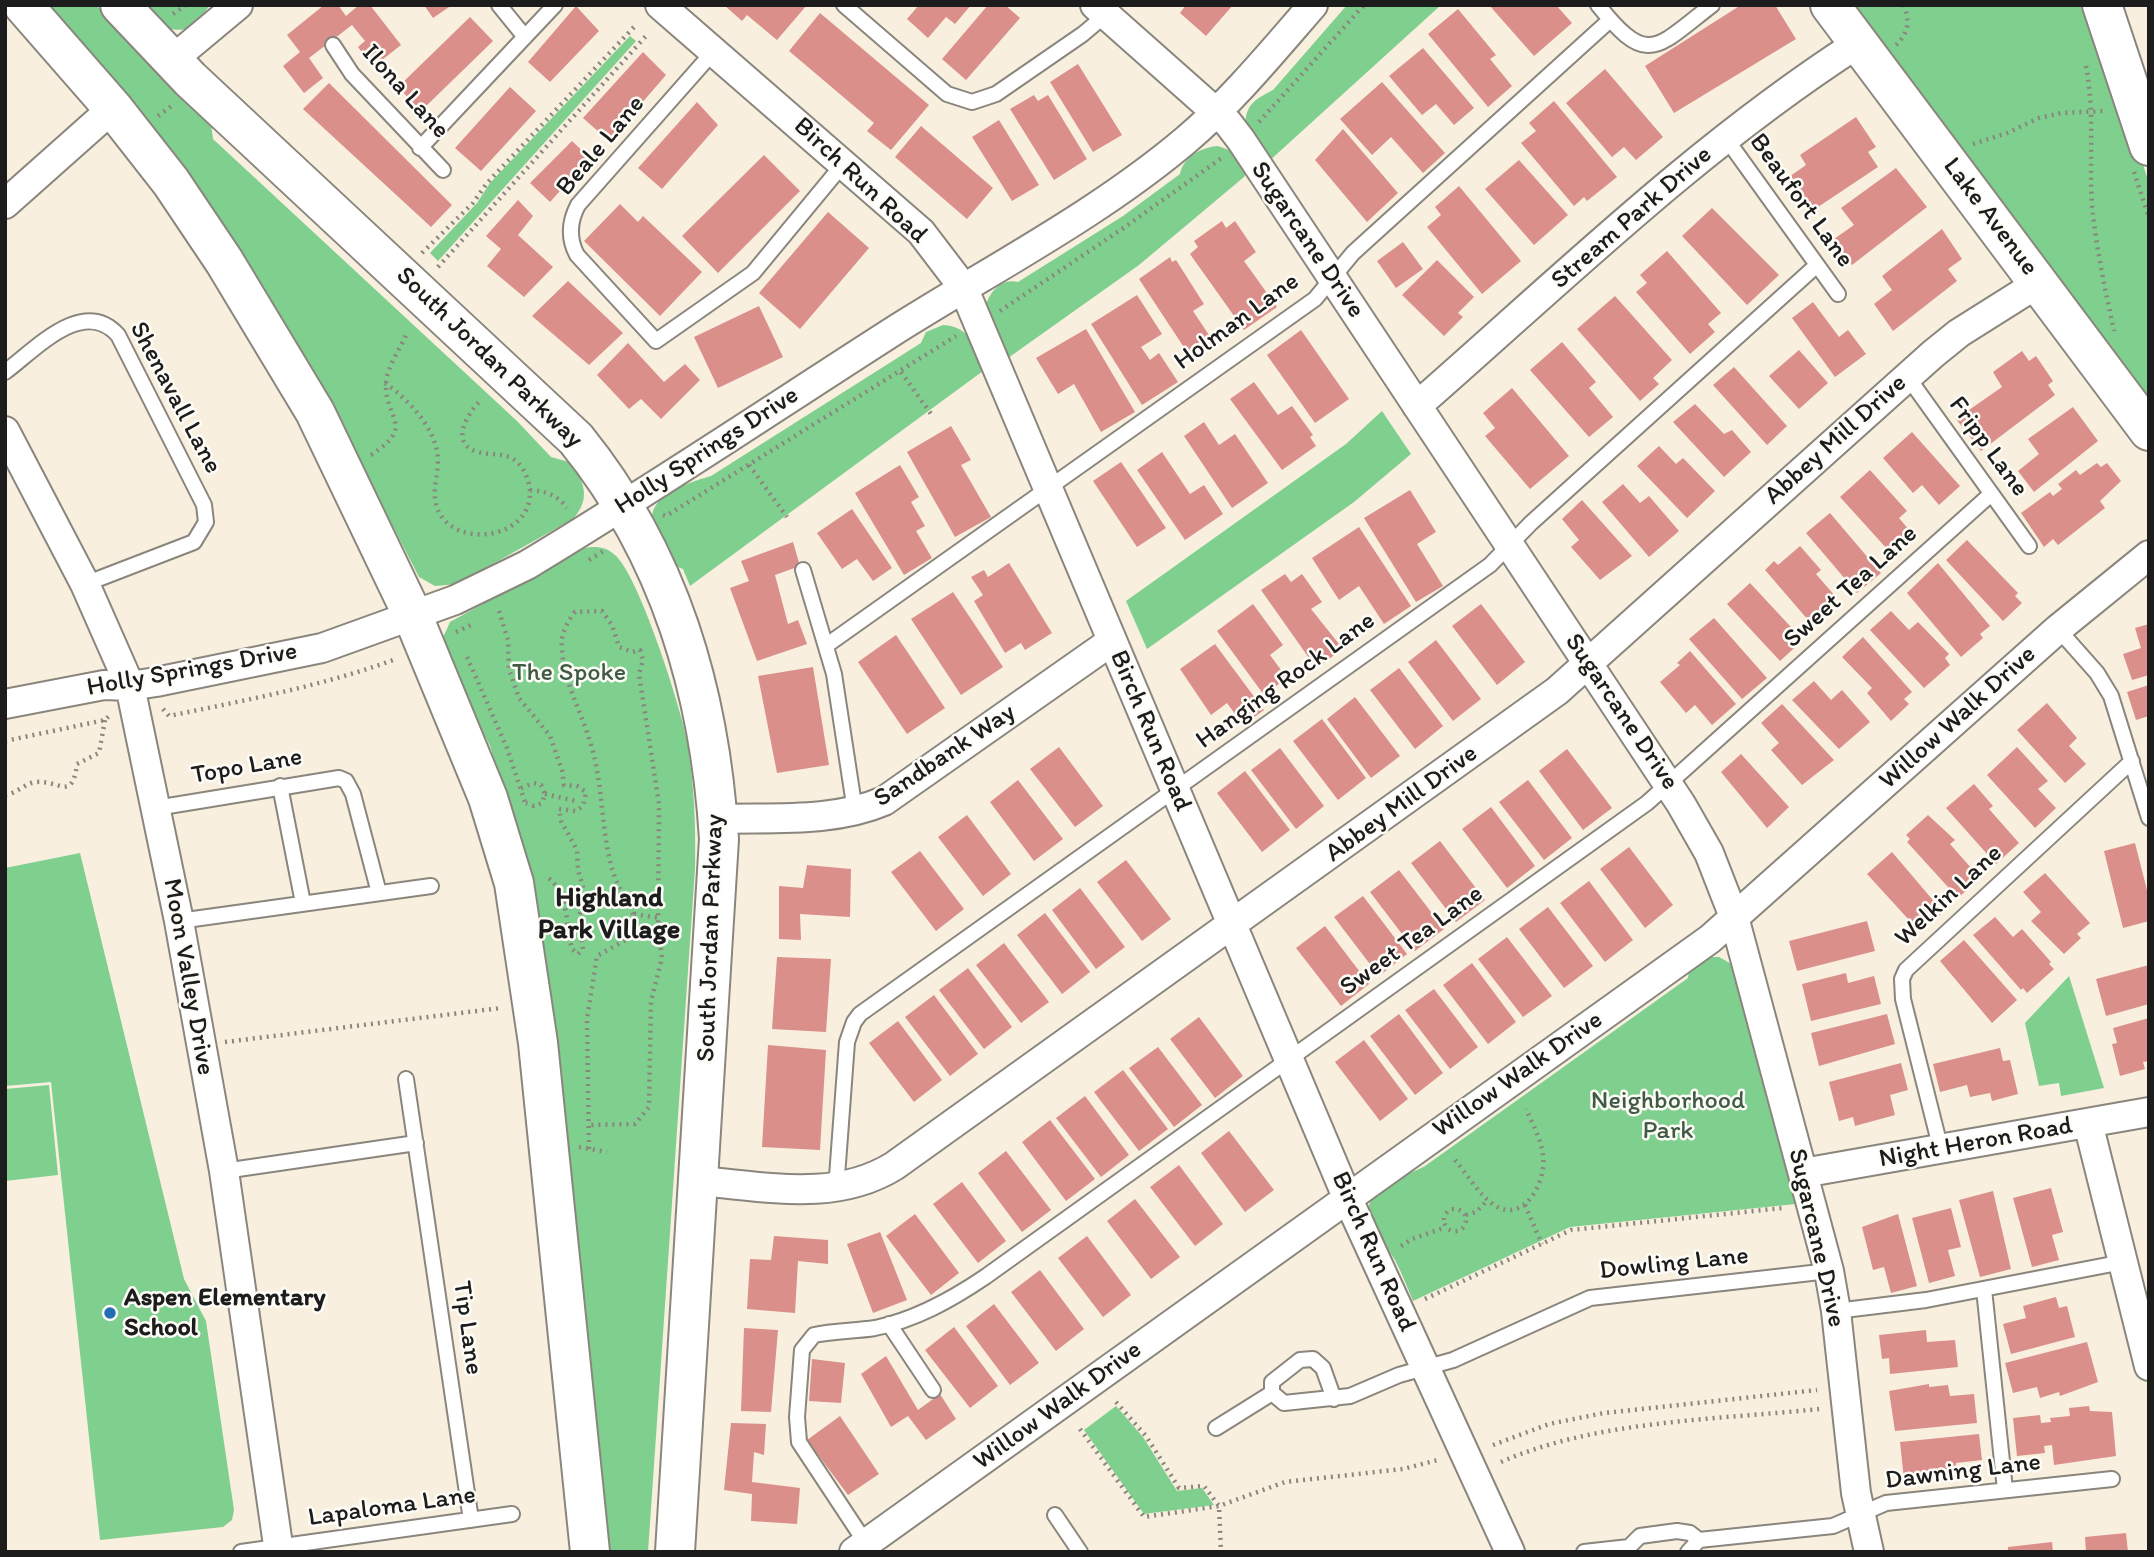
<!DOCTYPE html>
<html>
<head>
<meta charset="utf-8">
<style>
  body { margin:0 }
  #map { position:relative; width:2154px; height:1557px; overflow:hidden; background:#f8efde; font-family:Itim,sans-serif }
  canvas { display:block }
  .frame { position:absolute; inset:0; border:7px solid #1c1c1c; pointer-events:none }
</style>
</head>
<body>
<div id="map">
<canvas width="2154" height="1557"></canvas>
<div class="frame"></div>
</div>
<script>
const ctx = document.querySelector('canvas').getContext('2d');
ctx.lineJoin = 'round';
function paint(path, color) {
  ctx.fillStyle = color;
  ctx.fill(path, 'evenodd');
}
function trace(path, color, width, dash) {
  ctx.strokeStyle = color;
  ctx.lineWidth = width;
  ctx.lineCap = dash ? 'butt' : 'round';
  ctx.setLineDash(dash || []);
  ctx.stroke(path);
}
function write(font, color, halo, rows, align = 'center') {
  ctx.font = font + ' Itim,sans-serif';
  ctx.lineWidth = 5;
  ctx.setLineDash([]);
  ctx.textBaseline = 'middle';
  ctx.strokeStyle = halo;
  ctx.fillStyle = color;
  for (const [text, x, y, turn = 0] of rows) {
    ctx.save();
    ctx.translate(x, y);
    ctx.rotate((+turn || 0) * Math.PI / 180);
    ctx.textAlign = isNaN(turn) ? turn : align;
    if (halo) ctx.strokeText(text, 0, 0);
    ctx.fillText(text, 0, 0);
    ctx.restore();
  }
}
paint(new Path2D(`
  M36,5h60l115,119 2,15 304,282 34,36 18,5c16,19 22,37 4,57l-116,65 -22,2 -16,-9 -78,-151z
  M137,5h73l-16,22c-27,9 -37,-5 -57,-22z
  M1347,5h94l-173,157 -23,-36c1,-22 9,-26 28,-36z
  M1842,5h249l58,178v239z
  M630,36l6,5 -198,220 -8,-8 47,-50 13,-20z
  M1218,146l16,6 14,17 -4,8 -105,88 -131,93 -23,-49c3,-16 16,-31 33,-27l105,-66 57,-42c3,-17 22,-27 38,-28z
  M943,325c29,2 32,23 40,46l-293,215 -7,-17 -10,-4c-6,-12 -17,-26 -20,-40 -8,-30 38,-43 58,-49l210,-133 5,-11z
  M1382,411l29,43 -57,48 -207,147 -21,-48 220,-157z
  M585,548c11,-2 21,-1 30,7 24,21 65,150 72,185 7,42 9,85 8,129l-47,683h-44l-83,-712 -31,-94 -45,-89 -4,-15 9,-20z
  M80,853l104,426 22,42 28,189 -2,10 -9,7 -123,13 -49,-458 -46,4v-218z
  M1709,957h10l16,9 61,238 -226,23 -157,74c-6,-14 -11,-28 -18,-41 -10,-17 -38,-40 -22,-63 13,-17 35,-22 52,-31l263,-188 1,-8z
  M2069,976l35,112 -43,8 -2,-13 -20,3 -14,-63z
  M49,1085l9,90 -53,6v-92z
  M1116,1406l27,31 34,54 25,-3 12,17 -70,9 -60,-84z`), '#7fcf8f');
paint(new Path2D(`
  M324,5h14l8,11 13,-11h11l31,40 -28,22 -15,-20 7,-6 -13,-16 -43,33 14,20 -19,15 -21,-27 17,-14 -13,-17z
  M424,5h28l-19,13z
  M724,5h83l-30,35 -30,-25 -5,6z
  M919,5h52l-16,19 -9,-7 -18,21 -21,-19z
  M988,5h17l15,13 -54,62 -24,-21z
  M1186,5h47l-27,31 -26,-23z
  M1489,5h67l16,18 -38,33z
  M1741,5h34l21,34 -122,74 -29,-47z
  M576,6l23,25 -49,51 -22,-20z
  M1458,9l38,46 -6,4 22,27 -24,21 -60,-73z
  M820,13l109,92 -38,45 -24,-19 7,-8 -85,-72z
  M470,17l23,24 -72,70 -23,-24z
  M1423,48l51,60 -20,17 -18,-21 -14,11 -33,-39z
  M643,52l23,23 -57,66 -26,-23z
  M1078,64l44,71 -29,17 -43,-70z
  M1605,69l58,68 -27,23 -12,-13 -12,10 -46,-54z
  M1382,82l63,71 -22,20 -32,-36 -19,18 -32,-36z
  M329,83l123,122 -21,22 -128,-118z
  M510,87l26,24 -55,60 -26,-23z
  M1034,95l4,6 10,-6 39,64 -33,21 -44,-71z
  M1554,101l63,76 -30,24 -3,-4 -10,9 -53,-63 15,-12 -7,-8z
  M697,102l21,23 -56,64 -24,-21z
  M1856,117l20,30 -8,5 10,15 -69,46 -23,-34 20,-14 -6,-10z
  M999,120l40,65 -27,16 -40,-64z
  M921,126l72,62 -26,31 -72,-62z
  M1343,129l55,64 -31,29 -52,-62z
  M572,141l18,17 -40,44 -20,-19z
  M764,155l36,36 -82,82 -36,-37z
  M1519,160l49,55 -34,30 -49,-56z
  M1896,168l31,39 -75,58 -18,-26 20,-14 -13,-17z
  M1459,186l62,75 -39,33 -55,-67 14,-12 -6,-8z
  M518,200l15,16 -15,19 35,32 -29,30 -37,-31 14,-17 -15,-13z
  M620,204l18,18 5,-6 59,56 -42,44 -76,-75z
  M1712,208l67,67 -32,30 -65,-69z
  M828,212l41,36 -69,81 -41,-36z
  M1222,221l4,7 9,-7 21,31 -12,9 33,46 -33,23 -54,-76 8,-7 -4,-6z
  M1942,229l20,30 -14,10 9,12 -64,50 -19,-27 18,-14 -10,-14z
  M1403,242l20,27 -27,19 -19,-27z
  M1667,251l54,62 -13,11 7,8 -25,22 -54,-62 11,-9 -7,-8z
  M1170,257l2,5 4,-2 28,44 -11,7 16,24 -22,17 -48,-73z
  M1437,260l37,37 -16,16 5,4 -19,19 -42,-41z
  M568,281l55,52 -34,32 -57,-49z
  M1137,295l25,39 -21,13 9,13 9,-7 19,29 -36,23 -51,-81z
  M1615,296l57,64 -19,18 6,6 -19,17 -63,-72z
  M1813,302l26,35 9,-7 18,24 -31,23 -43,-59z
  M759,306l24,51 -65,31 -24,-51z
  M1086,329l49,83 -34,20 -27,-48 -16,10 -22,-36z
  M1301,330l48,69 -34,24 -48,-68z
  M1562,342l34,40 -7,6 24,29 -24,20 -59,-67z
  M628,343l36,39 21,-18 15,16 -39,39 -20,-20 -12,10 -32,-34z
  M1799,350l29,33 -29,26 -30,-33z
  M2022,351l7,10 7,-5 17,25 -5,4 7,10 -74,56 -25,-32 46,-32 -9,-15z
  M1734,367l53,59 -20,19 -54,-60z
  M1254,382l24,33 14,-9 21,29 -3,2 6,9 -34,24 -52,-71z
  M1512,388l57,68 -39,33 -45,-53 10,-8 -12,-15z
  M1695,404l29,30 8,-4 19,22 -27,25 -51,-55z
  M2073,407l25,34 -64,51 -16,-21 21,-17 -11,-15z
  M1204,422l15,23 16,-11 33,49 -36,25 -48,-72z
  M951,426l20,34 -10,5 30,52 -36,20 -48,-85z
  M1912,432l48,54 -21,19 -17,-20 -9,8 -30,-35z
  M1659,446l17,18 7,-6 32,33 -28,27 -50,-52z
  M1162,452l28,42 14,-9 19,29 -38,26 -48,-70z
  M1121,462l45,66 -29,19 -44,-66z
  M2097,463l4,4 6,-4 14,18 -21,20 5,7 -47,37 -5,-6 -9,8 -23,-34 29,-21 3,4 9,-7 -4,-5 18,-14 4,5z
  M900,465l19,32 -8,5 14,24 -9,5 16,27 -28,17 -49,-82z
  M1870,470l37,41 -8,7 11,13 -22,19 -48,-53z
  M1623,484l17,19 9,-7 30,35 -30,26 -47,-55z
  M1410,490l26,42 -19,12 26,42 -27,16 -52,-84z
  M1582,500l50,56 -32,24 -29,-33 8,-7 -17,-21z
  M852,509l40,59 -19,13 -16,-22 -15,10 -25,-36z
  M1830,513l51,60 -24,20 -51,-60z
  M1359,527l52,79 -27,18 -25,-38 -20,14 -27,-42z
  M1967,540l51,53 -3,3 7,7 -19,18 -57,-61z
  M793,542l7,24 -25,9 13,49 10,-4 9,24 -50,17 -27,-73 19,-7 -8,-20z
  M1800,546l21,24 -5,4 20,23 -27,24 -44,-51 9,-9 4,4z
  M1009,563l43,70 -27,17 -4,-7 -16,10 -31,-52 9,-6 -12,-18 13,-7 4,7z
  M1938,563l52,63 -10,8 3,4 -22,19 -54,-64z
  M1285,574l6,8 11,-8 20,28 -11,7 32,40 -27,19 -55,-78z
  M1750,583l53,57 -23,21 -53,-57z
  M953,592l50,75 -42,28 -50,-76z
  M1253,604l30,41 -13,10 17,23 -23,17 -47,-64z
  M1481,604l44,58 -28,23 -45,-59z
  M1891,611l18,19 9,-8 31,32 -4,4 5,7 -26,23 -54,-58z
  M1714,618l53,60 -25,21 -53,-60z
  M2149,624v51l-17,5 -9,-26 18,-6 -6,-20z
  M896,635l49,73 -38,26 -49,-72z
  M1863,637l49,55 -8,7 5,5 -18,17 -24,-28 5,-5 -30,-31z
  M1436,640l45,59 -28,22 -45,-59z
  M1215,644l49,66 -21,15 -16,-22 -16,12 -31,-46z
  M1690,651l46,53 -24,21 -17,-20 -9,8 -26,-31 20,-17 -3,-2z
  M813,667l16,98 -52,8 -19,-97z
  M1399,668l44,58 -28,23 -45,-59z
  M1814,681l17,19 11,-10 28,32 -31,27 -47,-49z
  M2149,685v31l-13,4 -9,-28z
  M1355,697l45,59 -29,22 -44,-59z
  M2047,703l30,35 -8,8 17,18 -21,19 -48,-53z
  M1782,704l52,56 -32,25 -31,-35 8,-7 -18,-20z
  M1322,719l44,59 -28,22 -45,-59z
  M1059,747l44,59 -28,21 -45,-58z
  M2017,747l31,34 -10,8 18,19 -21,20 -48,-53z
  M1280,748l44,58 -28,23 -45,-59z
  M1567,749l45,59 -29,22 -44,-59z
  M1741,754l48,53 -22,21 -46,-56z
  M1245,771l45,59 -28,22 -45,-59z
  M1018,780l45,59 -29,22 -44,-59z
  M1528,780l44,58 -28,22 -45,-58z
  M1974,784l19,22 -4,3 30,34 -23,21 -50,-56z
  M1491,807l44,59 -28,22 -45,-59z
  M967,815l44,59 -28,22 -45,-59z
  M1928,815l27,25 -5,4 30,34 -22,20 -51,-56 3,-3 -4,-4z
  M1440,841l45,59 -29,22 -45,-59z
  M2135,843l14,55v23l-26,7 -19,-77z
  M1629,847l44,58 -28,23 -45,-59z
  M920,851l44,58 -28,22 -45,-59z
  M1892,852l51,60 -23,20 -53,-58z
  M1126,860l45,59 -29,22 -45,-59z
  M807,865l44,4 -1,48 -50,-3 1,26 -22,-1v-53l24,2z
  M1399,870l45,59 -29,22 -45,-59z
  M2045,873l45,50 -13,11 4,4 -17,16 -33,-33 10,-9 -18,-20z
  M1589,881l44,59 -28,22 -45,-59z
  M1080,888l45,59 -29,22 -44,-59z
  M1363,896l44,58 -28,22 -45,-59z
  M1548,907l45,59 -29,22 -45,-59z
  M1045,913l45,59 -28,22 -45,-59z
  M1995,917l18,20 9,-8 29,33 -2,2 5,5 -27,24 -4,-5 -2,2 -48,-55z
  M1867,921l8,30 -78,20 -8,-30z
  M1325,926l44,58 -28,22 -45,-58z
  M1507,937l45,59 -29,21 -45,-58z
  M1964,940l53,60 -25,23 -52,-62z
  M1004,943l45,59 -28,21 -45,-58z
  M777,957l54,2 -5,73 -54,-3z
  M1472,963l44,59 -28,22 -45,-59z
  M2149,965v39l-43,12 -10,-37z
  M968,968l44,59 -28,22 -45,-59z
  M1846,973l2,10 26,-7 7,28 -70,17 -9,-37z
  M1434,989l44,58 -28,22 -45,-59z
  M934,995l44,59 -28,22 -45,-59z
  M1399,1014l44,59 -28,22 -45,-59z
  M1887,1014l8,30 -76,22 -8,-33z
  M1199,1017l44,59 -28,22 -45,-59z
  M2149,1018v43l-6,1 2,7 -25,7 -8,-32 5,-1 -4,-15z
  M898,1021l44,59 -28,22 -45,-59z
  M1364,1040l44,59 -28,22 -45,-59z
  M768,1045l58,5 -6,100 -58,-3z
  M1158,1047l44,58 -28,22 -45,-59z
  M2000,1048l3,13 7,-1 8,34 -26,7 -2,-8 -20,4 -3,-12 -27,7 -7,-28z
  M1901,1063l7,27 -18,5 5,20 -40,11 -2,-9 -14,4 -10,-39z
  M1123,1070l45,59 -29,22 -45,-59z
  M1085,1096l44,59 -28,22 -45,-59z
  M1050,1120l45,59 -29,22 -44,-59z
  M1229,1131l45,59 -29,22 -44,-59z
  M1006,1151l45,59 -29,22 -44,-59z
  M1179,1165l44,59 -28,22 -45,-59z
  M962,1182l44,59 -28,22 -45,-59z
  M2051,1188l12,44 -11,3 7,25 -27,7 -19,-69z
  M1993,1191l18,78 -31,8 -21,-77z
  M1135,1199l45,58 -29,22 -44,-58z
  M1951,1208l10,39 -13,3 7,26 -26,7 -17,-65z
  M915,1214l44,59 -28,22 -45,-59z
  M1898,1214l19,72 -26,7 -7,-26 -11,3 -11,-43z
  M880,1232l27,68 -34,13 -26,-69z
  M774,1236l54,4v24l-30,-3 -3,52 -48,-4 3,-50 21,1z
  M1087,1236l44,59 -28,22 -45,-59z
  M1040,1270l44,59 -28,22 -45,-59z
  M2056,1297l3,11 8,-2 8,31 -64,17 -8,-30 23,-6 -3,-12z
  M994,1304l45,59 -29,22 -44,-59z
  M954,1327l44,59 -28,22 -45,-58z
  M744,1328l34,2 -7,82 -30,-1z
  M1926,1330l1,12 28,-2 3,27 -68,7 -1,-16 -7,1 -3,-24z
  M2087,1342l11,40 -38,14 -1,-4 -19,6 -3,-11 -24,6 -8,-30z
  M886,1356l32,54 22,-16 16,25 -30,21 -18,-24 -17,11 -30,-53z
  M812,1359l33,4 -4,40 -32,-2z
  M1929,1384v3l19,-2 2,11 24,-2 3,29 -82,8 -6,-40z
  M2089,1406l1,5 22,1 4,44 -62,9 -2,-20 -8,1 1,7 -28,3 -4,-38 27,-3 1,8 10,-1 -1,-4 20,-2 -1,-8z
  M840,1416l39,58 -31,21 -41,-55z
  M731,1423l35,1 -2,31 -10,-3 -2,30 48,6 -3,36 -46,-3 1,-27 -28,-4z
  M1979,1434l3,26 -26,3 1,10 -53,6 -4,-37z
  M2126,1533l2,19h-42l-1,-15z
  M2052,1542l1,10h-45v-5z`), '#db8f8a');
const lane = new Path2D(`
  M499,5l26,32
  M844,5l103,89 25,8 24,-8 87,-60 26,-22
  M1598,5c50,63 58,43 114,0
  M333,45l19,29 91,96
  M714,51l-136,154c-9,17 -10,33 -1,50l79,86 97,-68 91,-110
  M1725,137l113,157
  M420,148l135,-143
  M5,372c30,-22 78,-76 113,-37l86,170 2,17 -12,20 -109,42
  M1907,376l122,170
  M803,570l31,104 21,137
  M2058,629l39,44 14,23 38,122
  M827,645l488,-346 38,-46 257,-233
  M280,786l23,117
  M156,808l183,-30 7,3 7,13 26,99
  M179,921l252,-35
  M406,1079l65,441
  M1941,1150l-38,-151 -1,-20 4,-9 226,-209
  M224,1171l192,-28
  M836,1190l11,-148 7,-20 6,-8 630,-449 41,-42 286,-258
  M1984,1289l21,201
  M1836,1311l90,-11 197,-38
  M889,1324l44,66
  M1334,1399l-11,-31 -10,-9 -13,1 -28,22v11l12,10 66,-7 49,-21 54,-15 137,-62 239,-27
  M1216,1428l56,-35
  M1055,1515l25,37
  M869,1548l-70,-106 -2,-25 5,-67 12,-15c20,-4 41,-4 61,-7 40,-8 76,-28 110,-51l662,-474 344,-309
  M241,1552l271,-38
  M1584,1552l45,-5 11,-11 37,-5 13,2 9,7
  M1688,1552l11,-12 134,-14 53,-23 226,-24`);
const street = new Path2D(`
  M660,5l261,227 42,55 384,910 163,355
  M1095,5l133,118 13,17 440,664 28,49 25,64 95,354 7,40 20,182 13,59
  M172,60l66,-55
  M5,204l108,-96
  M1417,406c143,-125 280,-259 440,-362
  M5,431l80,153 45,102 49,235 45,250 55,381
  M5,704l99,-19 26,1 26,-4 166,-34 133,-48 72,-35c123,-74 242,-154 362,-231 99,-63 207,-118 297,-194 47,-40 87,-89 127,-135
  M717,819c54,-2 116,4 167,-18l228,-160
  M2088,1123l61,243
  M1803,1173l346,-61
  M698,1181c66,5 136,22 196,-15l663,-475 376,-337 26,-21 81,-51
  M854,1552l856,-613 348,-310 91,-74`);
const secondary = new Path2D(`
  M23,5l90,103 58,74 53,79 91,151 97,202 76,184 26,85 24,160 52,509
  M120,5l70,74 386,360c94,116 134,253 143,400l-44,713
  M1830,5l319,426
  M2102,5l47,141`);
trace(lane, '#8a867d', 18);
trace(street, '#8a867d', 32);
trace(secondary, '#8a867d', 42);
trace(new Path2D(`
  M173,14l13,-9
  M1896,45c12,-11 15,-25 7,-40
  M2086,66c9,46 3,92 6,139 4,42 13,84 22,126
  M158,116l15,-11
  M1259,122l105,-117
  M1973,144l34,-11 32,-15 22,-5 44,-2
  M2134,172l15,46
  M422,253l51,-50 14,-20 147,-156
  M438,267l208,-231
  M1000,311l125,-84 98,-70
  M901,372l30,42
  M385,383c24,17 52,46 53,77 0,13 -4,25 -3,37 3,49 83,49 94,5 4,-15 -4,-39 -20,-45 -10,-4 -21,-2 -31,-5 -29,-8 -11,-38 2,-51
  M371,455c45,-29 14,-36 15,-71 0,-15 15,-37 21,-51
  M749,465l38,52
  M530,490c16,1 27,5 37,18
  M663,515l3,1 290,-180
  M589,560l16,-10
  M499,611l9,29 1,29 10,29 31,38 12,34 2,15 13,1 9,6 -3,14 -7,5 -17,-2 2,12 16,29 1,20 8,27 -7,19 4,33 -5,5 -6,-5c-7,-26 -2,-55 -26,-73
  M456,632l15,-7
  M467,657l40,91 19,57
  M163,709l6,7c77,-16 154,-30 227,-57
  M5,741l100,-21 4,-4
  M521,788l13,-5 7,2 4,9 -3,9 -8,3 -8,-3
  M545,794l31,7
  M5,795c11,-1 20,-12 31,-13 24,-2 36,20 41,-18l22,-11 6,-33
  M634,914l25,4
  M553,936l15,-2
  M225,1042l276,-34
  M579,1147l28,5
  M589,1149l-2,-130 10,-63 36,-20 5,-13c-10,-18 -22,-39 -27,-58 -10,-39 -8,-78 -19,-117 -9,-33 -27,-62 -30,-97 -2,-16 4,-27 13,-39l27,-1 10,14 7,22 14,5 7,-2 3,10 -4,14 20,130 -1,121 4,33 -11,43 -2,106 -14,17 -45,1
  M1455,1160c12,14 24,35 39,45 31,20 53,-25 49,-50 -2,-16 -11,-32 -17,-46
  M1525,1205l17,39
  M1444 1220a11 11 0 1 1 22 0a11 11 0 1 1-22 0Z
  M1466,1215l10,-3 12,-12
  M1401,1246l11,-7 34,-12
  M1425,1299l146,-69 212,-22
  M1116,1402l30,34 33,52 25,-2 15,20 2,46
  M1080,1429l64,88 75,-11 66,-24 118,-13 35,-9
  M1493,1445l56,-21 55,-11 213,-23
  M1501,1462c96,-42 214,-42 318,-53`), '#8a867d', 4.5, [2, 5]);
trace(lane, '#fff', 14);
trace(street, '#fff', 28);
trace(secondary, '#fff', 38);
for (const [x, y, r, color] of [
  [110,1313,7,"#1f6fb2"]
]) {
  const dot = new Path2D();
  dot.arc(x, y, r, 0, 2 * Math.PI);
  ctx.fillStyle = color;
  ctx.fill(dot);
  trace(dot, '#fdfcf7', 2.5);
}
write('26px', '#1c1c1c', '#fdfcf7', [
  ["Ilona Lane",405,92,48],
  ["Beale Lane",601,146,-50],
  ["Birch Run Road",860,181,43],
  ["Beaufort Lane",1801,201,54],
  ["Lake Avenue",1990,217,53],
  ["Stream Park Drive",1632,218,-41],
  ["Sugarcane Drive",1307,240,56],
  ["Holman Lane",1237,322,-36],
  ["South Jordan Parkway",489,358,44],
  ["Shenavall Lane",175,398,62],
  ["Abbey Mill Drive",1836,440,-42],
  ["Fripp Lane",1988,447,54],
  ["Holly Springs Drive",707,451,-33],
  ["Sweet Tea Lane",1851,587,-42],
  ["Holly Springs Drive",192,670,-10],
  ["Hanging Rock Lane",1286,681,-36],
  ["Sugarcane Drive",1621,712,56],
  ["Willow Walk Drive",1958,718,-42],
  ["Birch Run Road",1150,731,67],
  ["Sandbank Way",945,756,-34],
  ["Topo Lane",247,767,-10],
  ["Abbey Mill Drive",1402,804,-36],
  ["Welkin Lane",1949,896,-43],
  ["South Jordan Parkway",711,938,-88],
  ["Sweet Tea Lane",1412,941,-36],
  ["Moon Valley Drive",188,977,80],
  ["Willow Walk Drive",1518,1075,-35],
  ["Night Heron Road",1976,1143,-10],
  ["Sugarcane Drive",1816,1238,77],
  ["Birch Run Road",1373,1252,66],
  ["Dowling Lane",1674,1264,-6],
  ["Tip Lane",467,1328,82],
  ["Willow Walk Drive",1058,1406,-36],
  ["Dawning Lane",1963,1472,-7],
  ["Lapaloma Lane",392,1507,-8]
]);
write('26px', '#3f5b44', '#fdfcf7', [
  ["The Spoke",569,673],
  ["Neighborhood",1668,1101],
  ["Park",1668,1131]
]);
write('bold 26px', '#1c1c1c', '#fdfcf7', [
  ["Aspen Elementary",124,1298],
  ["School",124,1328]
], 'left');
write('bold 28px', '#1c1c1c', '#fdfcf7', [
  ["Highland",609,899],
  ["Park Village",609,931]
]);
</script>
</body>
</html>
